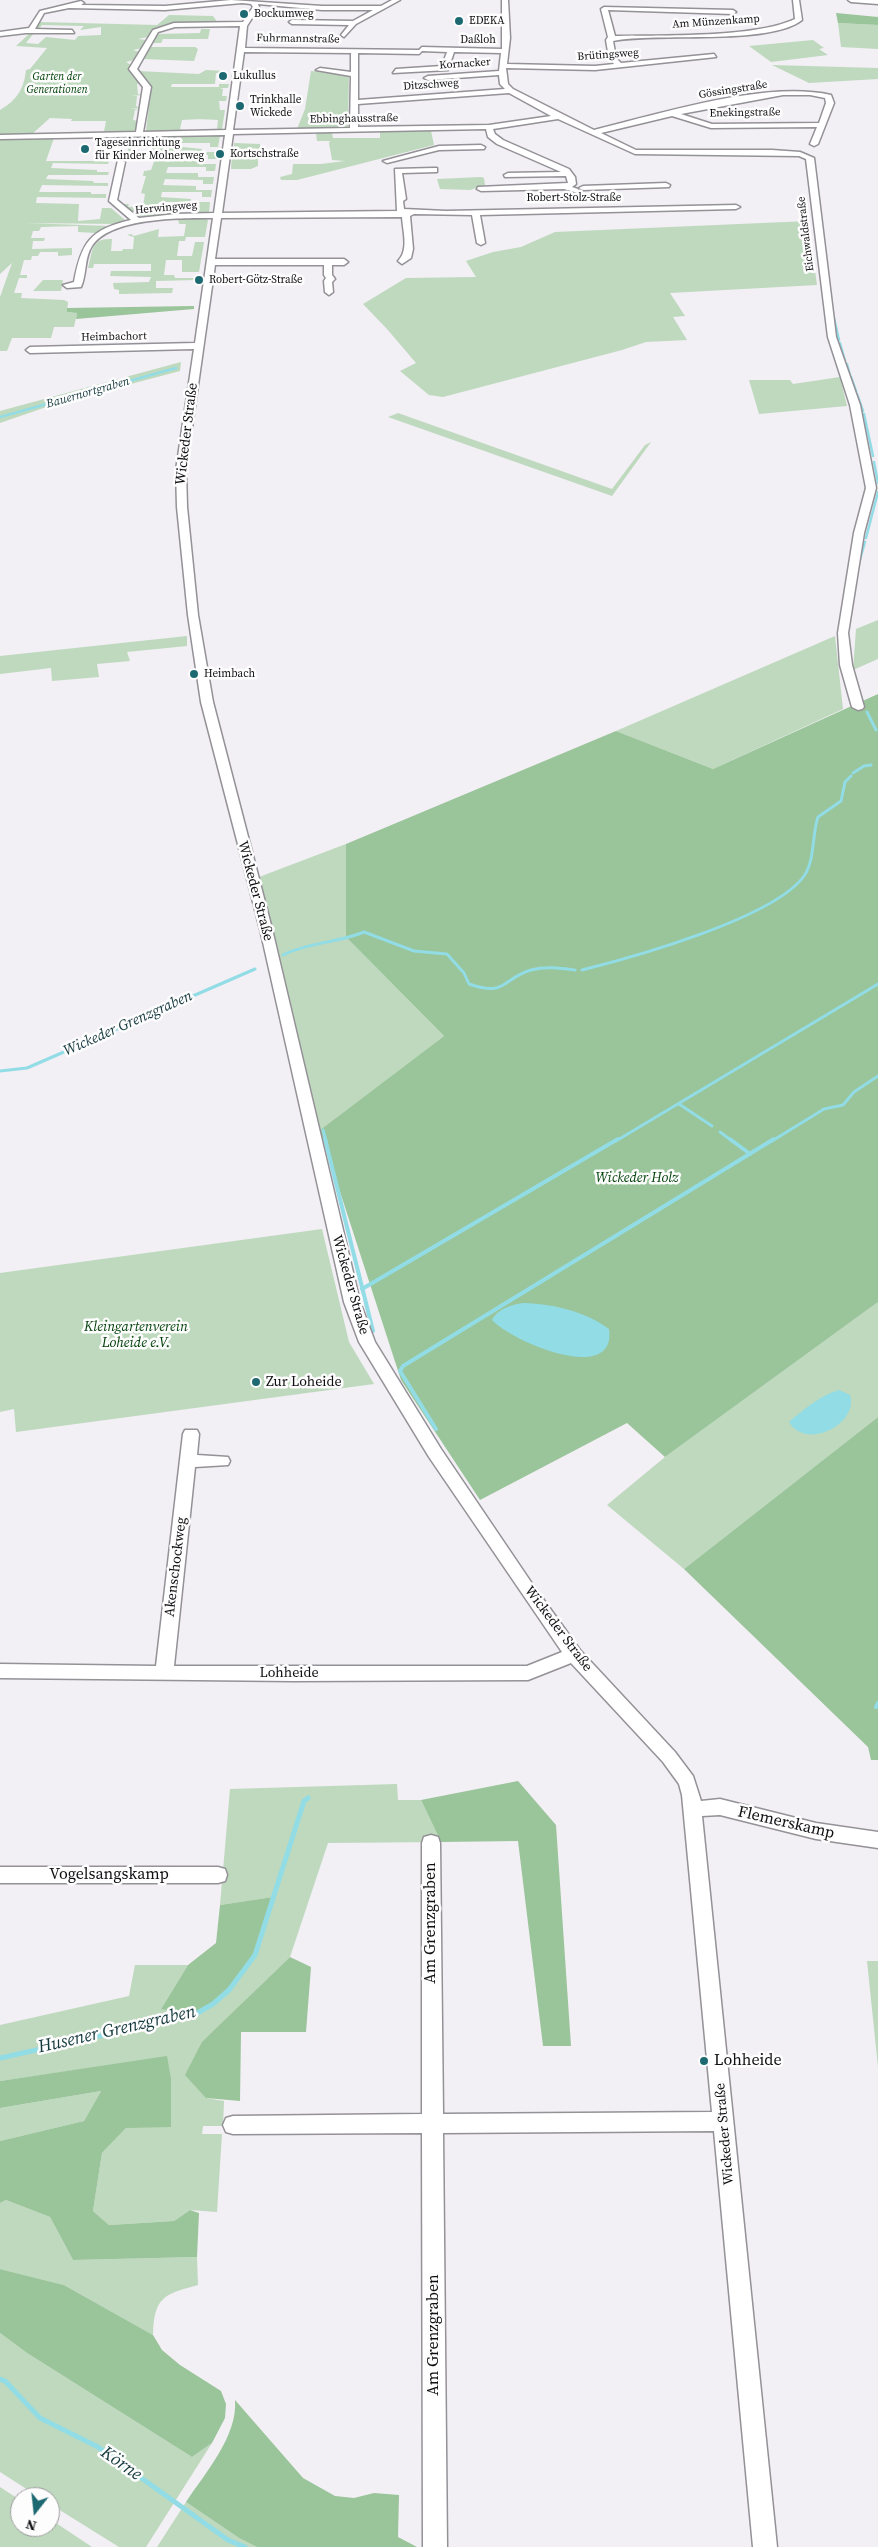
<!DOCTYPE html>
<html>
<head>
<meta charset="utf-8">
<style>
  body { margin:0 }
  #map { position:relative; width:878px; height:2547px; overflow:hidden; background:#f2eff5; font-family:"Source Serif 4",serif }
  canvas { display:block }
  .north { position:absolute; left:10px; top:2487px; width:50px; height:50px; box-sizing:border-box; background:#fefdfe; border:1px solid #9e9d9f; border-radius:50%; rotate:196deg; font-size:14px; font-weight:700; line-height:20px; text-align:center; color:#0f0e10 }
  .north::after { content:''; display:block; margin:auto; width:18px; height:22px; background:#1d6971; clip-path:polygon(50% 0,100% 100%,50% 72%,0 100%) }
</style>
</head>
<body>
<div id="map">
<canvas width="878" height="2547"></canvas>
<div class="north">N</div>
</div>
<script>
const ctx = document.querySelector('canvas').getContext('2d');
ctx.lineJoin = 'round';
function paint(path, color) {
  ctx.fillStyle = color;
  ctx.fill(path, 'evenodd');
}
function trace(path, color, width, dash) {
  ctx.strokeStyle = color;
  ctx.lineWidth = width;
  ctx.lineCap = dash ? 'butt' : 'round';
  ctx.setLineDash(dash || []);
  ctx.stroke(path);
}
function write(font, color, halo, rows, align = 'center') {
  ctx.font = font + ' "Source Serif 4",serif';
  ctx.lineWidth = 5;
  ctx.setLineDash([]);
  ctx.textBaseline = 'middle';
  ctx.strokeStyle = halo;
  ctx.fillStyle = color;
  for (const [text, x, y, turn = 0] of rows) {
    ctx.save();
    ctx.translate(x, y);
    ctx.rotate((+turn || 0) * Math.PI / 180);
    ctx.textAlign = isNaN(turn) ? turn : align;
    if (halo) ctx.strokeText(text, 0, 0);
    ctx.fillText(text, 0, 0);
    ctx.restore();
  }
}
paint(new Path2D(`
  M169,15l44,1 5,7c-20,0 -59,-7 -70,14l-10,2 8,1 -4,8 -9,2 6,2 -5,8 -8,2 5,3 -1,7 11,11 -4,1 1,10 4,1 -11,1h6l-1,10 4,2h-10l9,1 -4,1 -2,10 5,1 -2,10 -38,2 6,-1 2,-11h-35l1,-2 -22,-1 -18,16 -32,1v-25c17,-10 24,-21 26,-40l4,-1 17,-21 -31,-2 14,-13h4l-8,10 12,1 8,-7 29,3 3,-4 23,-1v-8l-21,3 4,-4 -42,-1 -3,4h-4l3,-7 119,3z
  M838,23l40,2v24l-37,-2z
  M201,29h9l-2,10h-45l-2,4h-8l4,-9 43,-1z
  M813,40l11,8 -5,1 9,6 -57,7 -22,-16z
  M151,47h44l3,2 -4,12 -51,-2z
  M772,65l106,3v11l-69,4z
  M206,70l20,1v2h-10l-1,11h-43l-1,3h48v-3h10l-1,4h-8l3,1 -1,7h5l-1,5h-7l1,9h5l-3,19 -14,2 9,-2 1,-9c-12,-1 -23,-1 -36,0l-2,9 8,2h-42l5,-44 -13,-16 61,3z
  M311,71l38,3 -1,53 -51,2 8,-20z
  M431,131l3,14 -137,35h-16l-1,-3 12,-3 1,-10h28l24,-3 -13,-1 -3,-17 1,-2h-13l-1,-8h16l1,5h47v-6z
  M215,135l5,1 -2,11h-8v-4h-35l-2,3 29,3v3h15v7h-9v-4l-38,-1 -2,6 32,1v3h16l-1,7h-9v-4h-38l-2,6h32v4h16l-1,7h-10v-4l-38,-1 -2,6 33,1v4h16l-1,7h-9v-5h-40l-1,5 30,2 -1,3h-31l-3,10 42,1 2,-9 -8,-2h18l-1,11 -67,5 -6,-2 -15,-12h8l-1,3 15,-1 2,-12 -4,-1 5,-17h-3l1,-5 7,-1 4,-11 -13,-1 2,-5h7l2,-12h-17l-1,11 -8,1 5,-17z
  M54,138l-8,23h63l-1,3 -55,-1 -2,5 46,2v2h12l-1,3h-60l-2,4 47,2 1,2h14v3l-66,-1 -3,7h52v2h15v4l-69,-1 -1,6 43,1 -1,17 22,-2 2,-11h9l14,12 -8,4 -91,-1 84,3 -15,7 -17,-1v-6l-37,1 -2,4h-6l-2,7h14l-1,3h-11l-1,8 40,-1v7l-14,1v-4h-18l-2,4h-6l-1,4h-7l-4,15h7v3h-8l-5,15h8l-1,5 43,2 4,2 -1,10 10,1 -3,14h-20l-3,11h-39l-5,13h-7v-54l12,-34 -12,11v-135z
  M234,143l26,1v9l-27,1z
  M255,155l3,1v10l-7,3h-20l1,-13z
  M481,177l3,1 1,7 -15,5 -30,-1 -3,-10z
  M178,218h25l5,2 -3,17h-19l-1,4h-6l-2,15h15l3,-14h9l-5,30h-17v-12h-16l-2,15h10l1,3h23l-1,2 -41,1v7h17l-1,5 -53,1v-4l-5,-1 -1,-6 36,-1 2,-5 -41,-1 1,-5h40v-7h-57l-1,4h-5c5,-18 3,-30 24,-29l-1,12h11l1,-2h10l1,-12 -7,-2 4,-1 3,2 25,-7 -1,8 26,-1 2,-12h-7z
  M808,221l9,64 -147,8 15,23 -12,1 14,23 -41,2 -24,8 -179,47 -14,-2 -29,-24 16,-8 -29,-34 -24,-25 43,-26 70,-1 -10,-16 27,-9 28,-5 34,-15z
  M43,280h20l-2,11h-28z
  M181,362l-1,9 -125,33 -55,19v-12z
  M840,377l7,29 -88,8 -10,-34h41l3,4z
  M398,413l214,76 33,-44 6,-3 -39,54 -224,-79z
  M878,620v39l-25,11 3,-41z
  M187,636v10l-60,6 3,9 -33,3 2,13 -47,4 -1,-13 -51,6v-18z
  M835,636l8,73 -130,60 -97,-38z
  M346,844v93l98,99 -124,94 -61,-253z
  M322,1229l27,113 25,42 -358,48 -2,-23 -14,3v-139z
  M878,1302v115l-194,152 -77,-64 58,-48z
  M397,1784l1,16h23l20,42 -113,1 -38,114 -43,42 -41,99 18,3 -1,25h-20l-1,8h20l-5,78 -27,-2 -16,11 -65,4 -16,-14 9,-58 24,-25 41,-71 -167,24v-56l129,-29 6,-31h53l-27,44 50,-2 31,-31 13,-21 18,-58 -53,8 10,-116z
  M867,1961h11v106z
  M101,2091l-17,30 -84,20v-33z
  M6,2200l44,17 23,43 124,-3 1,28c-34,9 -44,12 -45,50l-89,-50 -64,-16v-66z
  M0,2333l27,20 165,104 20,-14 -66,104h-27l-69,-43v-7h-11l-39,-25z
  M0,2487l20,13v27h30v-8l42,28h-92z
  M186,2502l53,36 18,9h-100z`), '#bed9bd');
paint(new Path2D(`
  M836,13l42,4v8l-40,-2z
  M194,306v3l-118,10 1,-6 -10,-1v-4z
  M878,694v608l-213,155 -38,-34 -147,77 -79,-120 -81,-250 124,-94 -98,-99v-93l270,-113 97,38z
  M878,1417v343h-7l-3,-13 -184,-178z
  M518,1781l38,44 15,221h-28l-25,-205 -77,1 -20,-42z
  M273,1897l-18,58 -13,21 -31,31 -17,8 -33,-6 27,-44 28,-22 4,-38z
  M290,1957l21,10 -5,65h-65l-1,69 -34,-3 -21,-23 17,-33z
  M167,2056l4,23v48l-45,1 -24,25 -9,58 16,14 65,-4 16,-11 9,3 -2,44 -124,3 -23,-43 -44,-17 -6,3v-62l84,-20 17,-30 -101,17v-27z
  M0,2269l64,16 89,50 9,15 18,15 41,26 5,13 -1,14 -13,25 -20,14 -165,-104 -27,-20z
  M235,2400l68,78 32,18 19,2 20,-5 25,2 -1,42 19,10h-160l-18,-9 -53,-36c19,-29 52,-66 49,-102z`), '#9ac499');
paint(new Path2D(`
  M524,1303c29,1 61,8 85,26 8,57 -97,13 -117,-9 5,-11 21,-16 32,-17z
  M839,1390l11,5c9,29 -44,56 -61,27 15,-13 32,-27 50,-32z`), '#92dce6');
trace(new Path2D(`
  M828,273l1,11`), '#92dce6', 2);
trace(new Path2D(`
  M834,318l5,22
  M840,343l5,18
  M847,364l3,11
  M851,377l5,14
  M857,394l6,17
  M864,414l9,42
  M0,417l176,-49
  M874,462l4,21
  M866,538l12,-46
  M859,563l6,-21`), '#92dce6', 2.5);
trace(new Path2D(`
  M867,712l9,18
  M853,773l11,-7 7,-1
  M283,955c26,-13 55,-12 81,-23l50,19 33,3 17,19 5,11c38,13 32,-5 62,-14 15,-4 29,-2 44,0
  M582,970c52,-13 192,-52 222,-94 11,-15 8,-42 14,-59l23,-16 4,-19 6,-6
  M0,1071l27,-3 228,-99
  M679,1104l33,22
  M323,1130l3,11
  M720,1132l12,9
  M616,1141l262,-157
  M772,1141l52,-32 19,-4 11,-13 24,-16`), '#92dce6', 3);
trace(new Path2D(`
  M325,1139l48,192
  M730,1139l20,15
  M362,1289l256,-150
  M436,1429l-36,-58 3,-5 371,-227
  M876,1707l2,-4`), '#92dce6', 4);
trace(new Path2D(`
  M0,2058l194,-43 19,-11 16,-14 26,-35 49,-154 4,-3
  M0,2379l5,2 35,37 58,29 130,93 17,7`), '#92dce6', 5);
const minor = new Path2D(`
  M231,0l91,6h59l11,-6h8l-44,24 -12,13 -3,-2 8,-10 -57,-1 -3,-2 3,-2 61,1 20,-11h-51l-64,-6 1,3 -12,19 -2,22 174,2 3,-3 80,2v-49h6l2,38 -3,26 88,2 19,-2 -5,-6 -3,-18 2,-3 -7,-28 3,-2 129,3 3,2 -3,2 -125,-4 7,26c48,-1 139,2 180,-17l-2,-19h6l3,20c-33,26 -146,12 -189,21l3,17 5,5 93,-9 2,3 -121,13 -89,-2 2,16 5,5 81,41c65,-16 172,-50 237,-35l3,8 -16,41 -4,2 -4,-2 7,-17 -106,1 -39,-12 -71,17 35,17h136l28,2 14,6 22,179 24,68 16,83 -12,45 -16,100 4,32 12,42 -2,2 -4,1 -6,-3 -12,-42 -2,-32 16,-100 12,-45 -16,-83 -22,-68 -22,-178 -7,-3 -164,-2 -77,-35 -65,10 2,5 8,6 66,29 6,8 1,7 -4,3 6,2v4l-14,-4 -83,2 -4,-2 1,-2 90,-4 -2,-7 -61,1 -1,-2 4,-2 53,-1 -64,-28 -9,-7 -2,-8 -253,5 -11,79 175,-2 -2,-42 39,-1h3v4l-35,1 4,26 -3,2 1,8 42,2 290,-6 4,2 -4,2 -256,6 5,28 -4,2 -4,-2 -5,-28 -58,-1 -4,2 3,33 -2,9 -9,6 -4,-3c11,-11 5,-29 4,-44l-181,1 -6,41h129l4,3 -4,3h-12v10l3,4 -3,3 1,10 -4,3 -4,-3 -1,-11 2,-3 -2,-3v-10h-109l-29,205 1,37 11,108 15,87 59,227 88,373 15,40 66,107 92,136 47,65 95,102 18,24 8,25 19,-2 96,24 62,9v16l-62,-9 -96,-24 -18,1 75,731h-24l-39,-416 -271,2 4,414h-24l-1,-414 -189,1 -7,-2 -3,-7 3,-7 7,-2 189,-2v-271l2,-6 7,-2 7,2 2,6 3,271 269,-2 -30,-317 -3,-11 -16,-22 -92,-99 -43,17 -235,1 -293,-3v-14l156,2 27,-232 2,-4h12l2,4 -2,21 31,2 2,4 -2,4 -33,2 -21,199h353l35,-14 -133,-195 -70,-115 -15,-40 -84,-373 -59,-227 -13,-87 -11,-108 -1,-37 18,-121 -164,4 -4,-3 4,-3 165,-4 18,-125c-31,0 -102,-1 -121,28 -8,12 -5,28 -11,41l-14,1 -4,-3 11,-3c7,-39 16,-53 57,-62l-22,-19 9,-41 7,2 -8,38 22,18 37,-4 38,-1 11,-78 -225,4v-4l136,-3 7,-45 -14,-18 24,-39 21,-7 69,-1 10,-15 -2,-3 -9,-1 -77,7 -96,-2 -25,5 -9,16 37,1 2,3h-48l-26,3v-4l29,-4 11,-17 41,-10 3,2 -3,2 84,1zM240,26l-14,104 -83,2 8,-45 -14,-18 21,-37 17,-5zM422,51l25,1 -5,14 -46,3 -3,4 55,-3 6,-18 47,1 -2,18 -71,5 -4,2 4,2 71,-5 1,9 5,5 -147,11v-47l61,1zM244,52l107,1v19l-31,-4 -4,2 35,6 -1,52 -117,2zM509,93l42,23 -62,9 -131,2v-23zM783,95h27l15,3 1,5 -7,20 -107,1 -31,-10z
  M848,0h30v4l-27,-2z
  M481,145l4,2 -1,2 -45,1 -52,13 -4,-2 56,-15z
  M666,183l4,2 -1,2 -86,3 -4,-2 4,-2z
  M0,1867h218l7,2 2,6 -2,6 -7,2h-218z`);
trace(minor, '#949197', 3);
paint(minor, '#fff');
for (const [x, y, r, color] of [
  [244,14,5,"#1d6971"],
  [459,21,5,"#1d6971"],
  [223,76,5,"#1d6971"],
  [240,106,5,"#1d6971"],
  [85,149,5,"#1d6971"],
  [220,154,5,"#1d6971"],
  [199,280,5,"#1d6971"],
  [194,674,5,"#1d6971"],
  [256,1382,5,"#1d6971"],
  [704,2061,5,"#1d6971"]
]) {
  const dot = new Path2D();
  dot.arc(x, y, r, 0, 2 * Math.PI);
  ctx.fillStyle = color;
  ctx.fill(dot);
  trace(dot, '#fefdfe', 2);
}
write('11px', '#0f0e10', '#fefdfe', [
  ["Bockumweg",254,14],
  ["EDEKA",469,21],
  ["Lukullus",233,76],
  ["Trinkhalle",250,100],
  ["Wickede",250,113],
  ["Tageseinrichtung",95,143],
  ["für Kinder Molnerweg",95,156],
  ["Kortschstraße",230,154],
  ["Robert-Götz-Straße",209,280],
  ["Heimbach",204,674]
], 'left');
write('11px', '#0f0e10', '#fefdfe', [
  ["Am Münzenkamp",716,22,-4],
  ["Fuhrmannstraße",298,39,1],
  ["Daßloh",478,40],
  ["Brütingsweg",608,55,-4],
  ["Kornacker",465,64,-4],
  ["Ditzschweg",431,85,-4],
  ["Gössingstraße",733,90,-9],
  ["Enekingstraße",745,113,-1],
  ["Ebbinghausstraße",354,119,-1],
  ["Robert-Stolz-Straße",574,198],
  ["Herwingweg",166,208,-5],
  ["Eichwaldstraße",806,234,-97],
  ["Heimbachort",114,337,-1]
]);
write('italic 11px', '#004108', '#fefdfe', [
  ["Garten der",57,77],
  ["Generationen",57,90]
]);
write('italic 12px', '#14393d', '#fefdfe', [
  ["Bauernortgraben",88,393,-16]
]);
write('14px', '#0f0e10', '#fefdfe', [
  ["Wickeder Straße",187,434,-83],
  ["Wickeder Straße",255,891,75],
  ["Wickeder Straße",350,1285,74],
  ["Akenschockweg",176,1567,-83],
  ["Wickeder Straße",558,1629,53],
  ["Lohheide",289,1673],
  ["Wickeder Straße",725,2134,-95]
]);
write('italic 14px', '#004108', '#fefdfe', [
  ["Wickeder Holz",637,1178],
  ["Kleingartenverein",136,1327],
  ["Loheide e.V.",136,1343]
]);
write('14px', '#0f0e10', '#fefdfe', [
  ["Zur Loheide",266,1382]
], 'left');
write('italic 15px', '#14393d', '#fefdfe', [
  ["Wickeder Grenzgraben",128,1024,-24]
]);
write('16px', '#0f0e10', '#fefdfe', [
  ["Flemerskamp",786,1823,13],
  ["Vogelsangskamp",109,1875],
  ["Am Grenzgraben",431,1923,-90],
  ["Am Grenzgraben",434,2335,-90]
]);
write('16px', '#0f0e10', '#fefdfe', [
  ["Lohheide",714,2061]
], 'left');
write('italic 18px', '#14393d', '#fefdfe', [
  ["Husener Grenzgraben",117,2030,-13],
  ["Körne",121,2464,35]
]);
</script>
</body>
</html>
